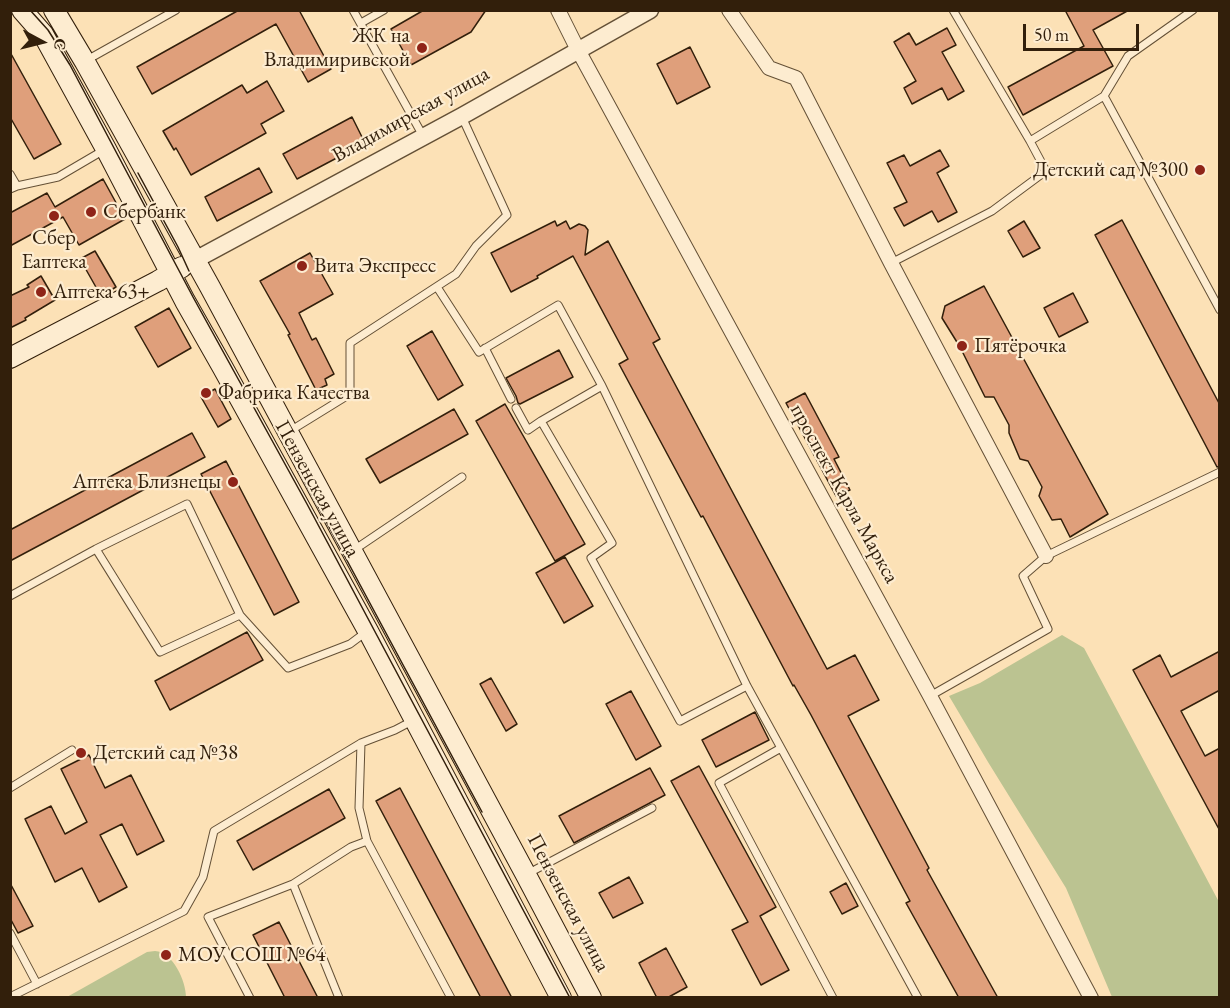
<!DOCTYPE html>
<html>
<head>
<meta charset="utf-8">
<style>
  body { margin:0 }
  #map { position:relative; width:1230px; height:1008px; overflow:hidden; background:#fce1b6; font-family:"EB Garamond",serif }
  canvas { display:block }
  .frame { position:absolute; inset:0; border:12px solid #321f0b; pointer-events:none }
  .north { position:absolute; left:12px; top:12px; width:60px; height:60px; -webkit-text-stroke:4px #fdecd0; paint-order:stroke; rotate:97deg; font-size:16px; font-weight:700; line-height:24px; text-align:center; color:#321f0b }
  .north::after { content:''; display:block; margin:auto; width:21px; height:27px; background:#321f0b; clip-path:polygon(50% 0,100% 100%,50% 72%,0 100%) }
  .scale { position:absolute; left:1023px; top:24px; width:116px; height:27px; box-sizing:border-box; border:3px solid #321f0b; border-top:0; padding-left:8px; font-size:18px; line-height:21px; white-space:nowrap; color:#321f0b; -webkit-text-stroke:4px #fdecd0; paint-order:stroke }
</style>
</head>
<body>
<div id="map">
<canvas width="1230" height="1008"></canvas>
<div class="frame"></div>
<div class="north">С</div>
<div class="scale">50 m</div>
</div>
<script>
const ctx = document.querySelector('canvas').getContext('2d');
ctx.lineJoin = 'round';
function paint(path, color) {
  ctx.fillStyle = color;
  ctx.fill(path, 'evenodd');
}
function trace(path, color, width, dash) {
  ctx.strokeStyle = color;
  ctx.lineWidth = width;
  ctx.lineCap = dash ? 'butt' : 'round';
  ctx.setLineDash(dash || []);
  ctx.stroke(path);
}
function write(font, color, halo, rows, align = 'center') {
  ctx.font = font + ' "EB Garamond",serif';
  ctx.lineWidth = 4.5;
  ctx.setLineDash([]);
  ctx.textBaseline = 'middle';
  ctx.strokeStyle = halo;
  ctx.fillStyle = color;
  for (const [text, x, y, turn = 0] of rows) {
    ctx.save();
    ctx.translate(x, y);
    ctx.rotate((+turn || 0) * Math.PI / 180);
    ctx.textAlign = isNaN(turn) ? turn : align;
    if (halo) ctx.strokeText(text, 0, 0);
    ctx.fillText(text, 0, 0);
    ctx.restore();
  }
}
paint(new Path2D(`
  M1062,635l22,13 135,254v95h-107l-46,-109 -78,-126 -39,-66 31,-13z
  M155,951c18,1 31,30 31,46h-119l80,-45z`), '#bbc391');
const building = new Path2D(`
  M239,10h60l32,59 -23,13 -32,-58 -124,70 -15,-27z
  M424,10h62l-15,22 -60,33 -20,-36z
  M1065,10h64l-36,20 20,36 -90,49 -15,-28 76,-41z
  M947,28l9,17 -14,7 22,39 -16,9 -6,-12 -30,16 -8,-16 12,-7 -22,-39 15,-9 7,12z
  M690,47l20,40 -33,17 -20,-40z
  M10,52l51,92 -27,15 -24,-42z
  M267,81l17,30 -23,13 5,9 -75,42 -15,-27 -2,2 -11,-19 79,-46 5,8z
  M352,117l13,26 -68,36 -14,-25z
  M940,150l9,16 -12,7 20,39 -19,10 -6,-11 -28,15 -10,-18 13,-6 -20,-39 17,-8 6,11z
  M259,168l13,24 -55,29 -12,-24z
  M103,179l22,40 -46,26 -16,-28 -53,29v-33l37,-20 8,14z
  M1122,220l98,185v61l-3,1 -122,-232z
  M555,221l2,5 9,-5 4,8 9,-5 6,2 3,4 -3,25 23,-14 52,98 -7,4 174,326 28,-14 24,45 -31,16 81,152 -2,2 71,128h-39l-53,-95 4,-2 -99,-186 -17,-30 -1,1 -90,-170 -2,1 -82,-153 9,-5 -55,-103 -36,20 1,2 -27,14 -20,-39z
  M1024,221l16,27 -17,9 -15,-26z
  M95,251l21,36 -15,9 -21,-37z
  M310,253l23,41 -34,19 13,27 4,-2 18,36 -9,5 2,6 -11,5 -28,-55 2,-1 -30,-53z
  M41,276l14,24 -30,18 1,2 -16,8v-32l19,-9 -2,-2z
  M984,286l124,228 -38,23 -9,-18 -9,1 -13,-24 3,-9 -14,-26 -8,-2 -11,-26v-8l-15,-28h-9l-25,-50 -18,-29 3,-12z
  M1073,293l15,29 -29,15 -15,-29z
  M169,308l22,40 -33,19 -23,-40z
  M432,331l31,54 -25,15 -31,-54z
  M559,350l14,27 -53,27 -2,-1 -2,-7 -10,-18z
  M215,389l16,30 -13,8 -17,-30z
  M805,393l34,64 -5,2 16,31 -14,6 -50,-93z
  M505,404l80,140 -30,17 -79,-140z
  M454,409l14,25 -88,49 -14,-24z
  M192,433l13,24 -195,104v-31z
  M226,461l73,141 -25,13 -73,-141z
  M565,557l28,49 -29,17 -28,-50z
  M247,632l16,28 -93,50 -15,-29z
  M1220,651v39l-39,21 24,45 15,-8v83l-87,-161 27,-15 11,22z
  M491,678l26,46 -11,7 -26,-47z
  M631,691l30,55 -25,14 -30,-56z
  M755,712l14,28 -53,27 -14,-27z
  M89,755l16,33 26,-13 33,66 -27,14 -15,-31 -22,11 27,52 -28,15 -17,-34 -27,14 -30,-63 26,-13 14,28 22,-12 -26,-53z
  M699,766l77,141 -16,9 29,54 -28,15 -29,-55 16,-8 -77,-141z
  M650,768l15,27 -91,48 -15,-27z
  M400,788l112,210h-31l-105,-197z
  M329,789l16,29 -92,52 -16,-29z
  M629,877l14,26 -30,15 -14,-25z
  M10,883l23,43 -15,7 -8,-15z
  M846,883l12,23 -16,8 -12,-22z
  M279,922l39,76h-33l-32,-63z
  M666,948l21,39 -20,11h-10l-18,-35z`);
paint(building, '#df9f7b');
trace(building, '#321f0b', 1.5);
const service = new Path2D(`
  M353,10l70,126
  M953,10l77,131
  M1193,10l-65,46 -24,40 116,214
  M361,23l23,-13
  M87,60l89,-50
  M10,174l7,12
  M10,189l7,-3 41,-9 46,-27
  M891,263l101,-52 54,-40 -16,-30 74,-45
  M437,287l42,65 79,-47 44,81 145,300 171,312
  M485,348l26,51
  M602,386l-61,35 71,122 -21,15 89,163 67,-35
  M516,408l12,22 13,-9
  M290,431l60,-37v-51l106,-69 20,-28 31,-31 -45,-98
  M96,549l64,103 80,-37
  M354,550l108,-73
  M10,596l86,-47 91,-45 53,111 48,53 62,-24 16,-12
  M930,696l118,-67 -25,-53 23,-20 174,-84
  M361,743l-2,65 8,33
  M781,748l-62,35 114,215
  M10,788l62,-38
  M527,874l125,-66
  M293,884l46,114
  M10,933l27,51
  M10,997l174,-86 19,-34 11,-46 147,-88 34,-13 19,-10
  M250,998l-42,-81 85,-33 58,-37 16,-6 84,157`);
const minor = new Path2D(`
  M558,10l20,40 352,646 161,302
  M729,10l40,58 27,10 95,185 155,293`);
const tertiary = new Path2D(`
  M195,260l267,-144 188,-106`);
const secondary = new Path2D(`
  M22,10l21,24 63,115 79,152 38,67 145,263 193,367
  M54,10l31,52 125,225 316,588 65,123
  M10,358l148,-77 24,-14`);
trace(service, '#645036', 9);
trace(minor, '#645036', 16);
trace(tertiary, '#645036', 19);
trace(secondary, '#321f0b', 22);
trace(service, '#fdecd0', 7);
trace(minor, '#fdecd0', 14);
trace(tertiary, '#fdecd0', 16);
trace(secondary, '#fdecd0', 20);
trace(new Path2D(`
  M30,10l18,20 22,35 123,232 114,207 263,494
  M138,173l40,74 11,24
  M299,471l183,341`), '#321f0b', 1.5);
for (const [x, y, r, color] of [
  [422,48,6,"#8f2418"],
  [1200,170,6,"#8f2418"],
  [91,212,6,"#8f2418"],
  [54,216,6,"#8f2418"],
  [302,266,6,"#8f2418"],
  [41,292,6,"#8f2418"],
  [962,346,6,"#8f2418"],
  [206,393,6,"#8f2418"],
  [233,482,6,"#8f2418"],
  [81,753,6,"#8f2418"],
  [166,955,6,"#8f2418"]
]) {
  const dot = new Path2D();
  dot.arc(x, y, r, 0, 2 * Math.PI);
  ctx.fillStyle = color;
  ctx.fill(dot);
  trace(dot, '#fdecd0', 2);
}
write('21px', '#321f0b', '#fdecd0', [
  ["ЖК на",410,36,"right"],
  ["Владимиривской",410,60,"right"],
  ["Детский сад №300",1188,170,"right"],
  ["Сбербанк",103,212],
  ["Сбер",54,238,"center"],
  ["Еаптека",54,262,"center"],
  ["Вита Экспресс",314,266],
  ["Аптека 63+",53,292],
  ["Пятёрочка",974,346],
  ["Фабрика Качества",218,393],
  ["Аптека Близнецы",221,482,"right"],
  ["Детский сад №38",93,753],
  ["МОУ СОШ №64",178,955]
], 'left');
write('21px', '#321f0b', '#fdecd0', [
  ["Владимирская улица",411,115,-29],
  ["Пензенская улица",317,489,61],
  ["проспект Карла Маркса",844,494,61],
  ["Пензенская улица",568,903,62]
]);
</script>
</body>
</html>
